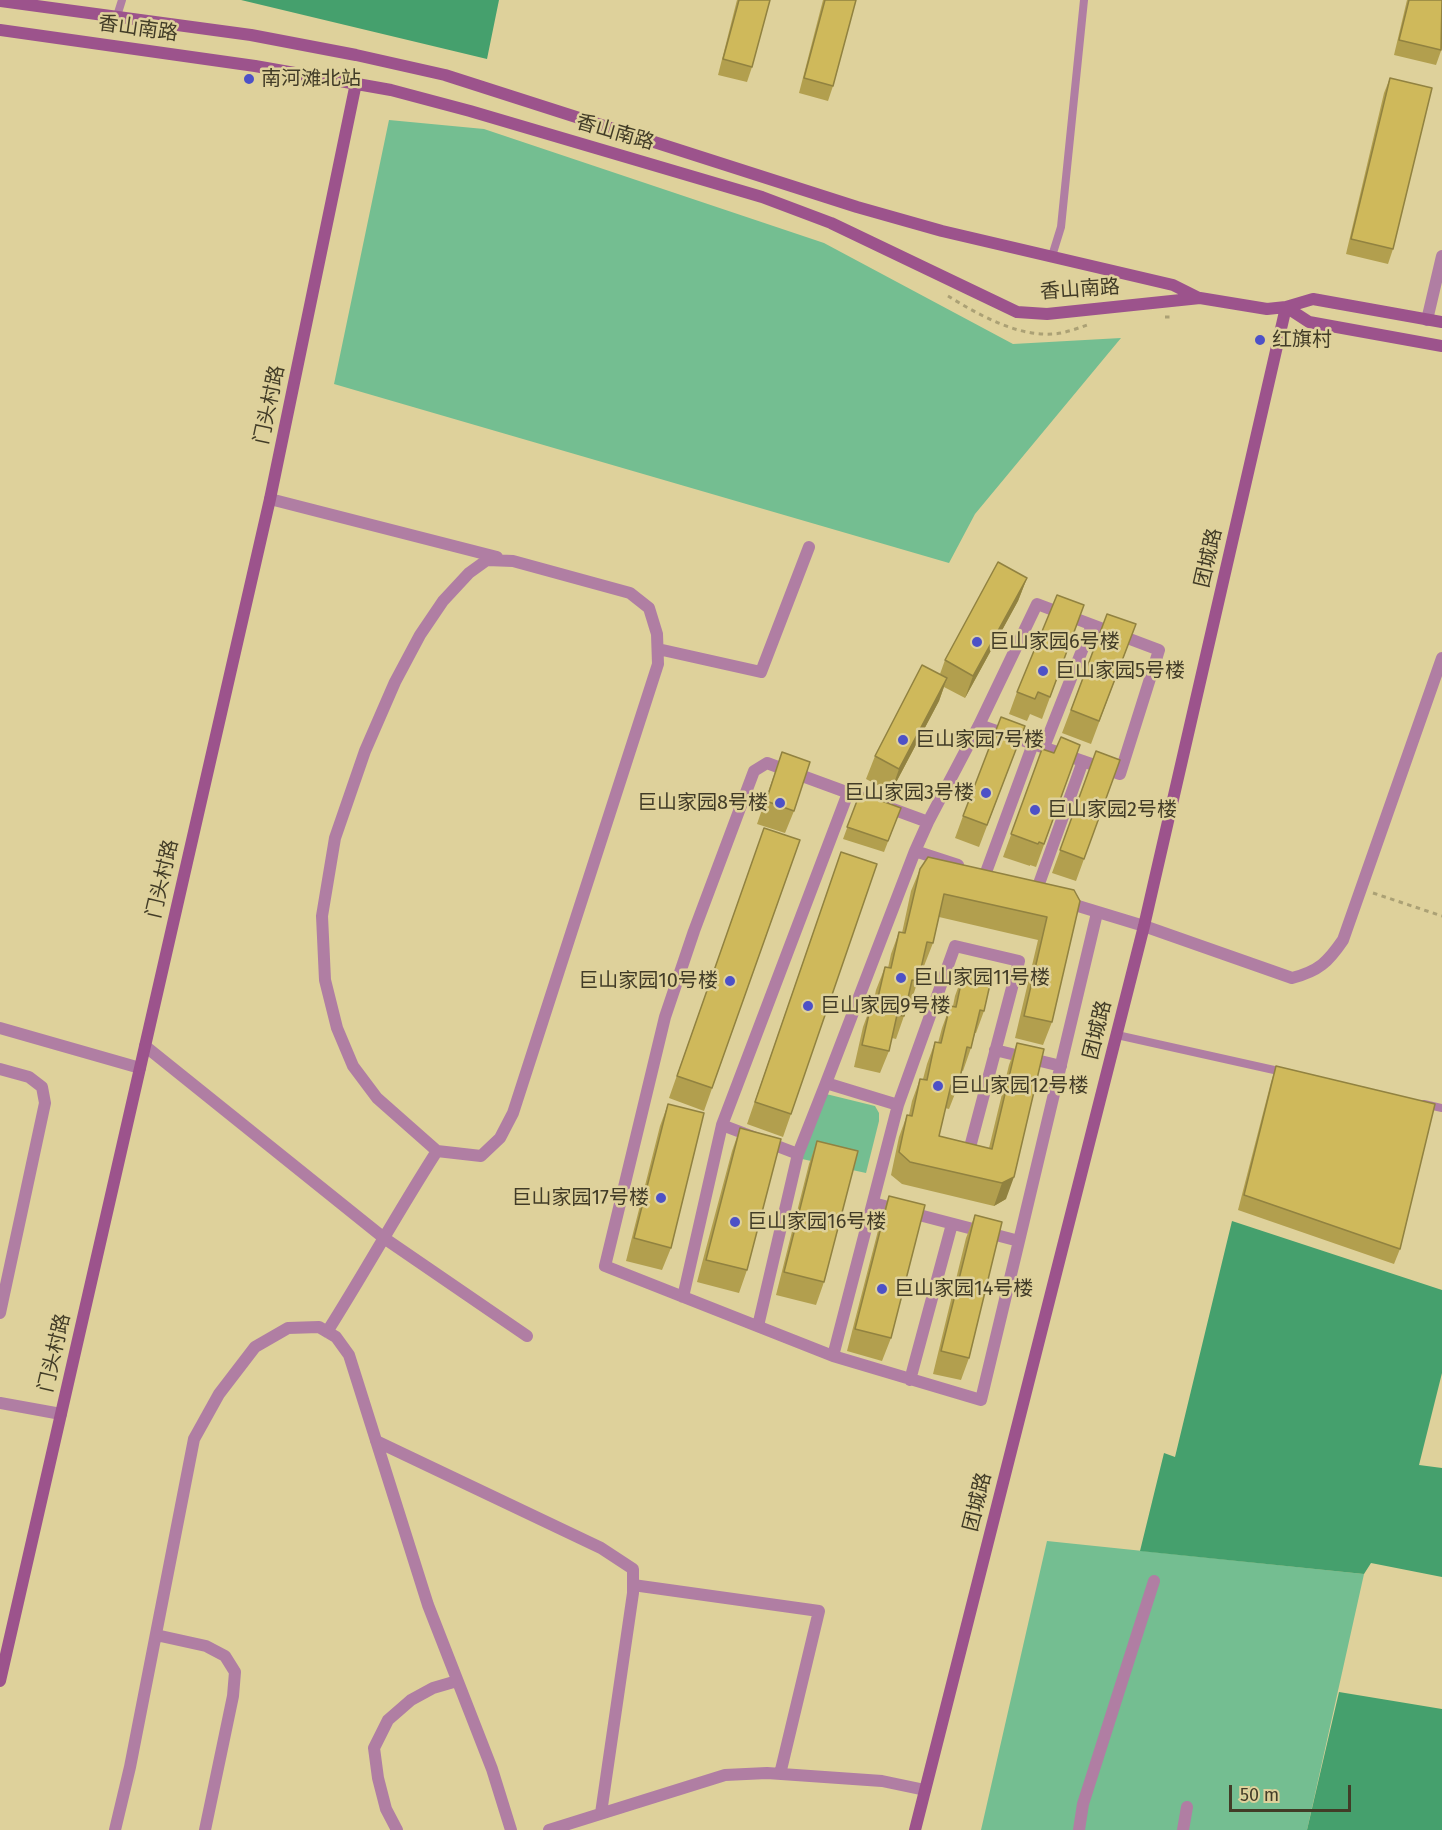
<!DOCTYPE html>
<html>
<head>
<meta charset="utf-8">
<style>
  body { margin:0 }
  #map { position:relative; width:1442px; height:1830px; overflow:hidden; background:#ded19b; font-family:"Fira Sans",sans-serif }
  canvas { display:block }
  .scale { position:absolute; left:1229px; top:1785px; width:122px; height:27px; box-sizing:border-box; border:3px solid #423c27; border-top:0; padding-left:8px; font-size:18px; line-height:21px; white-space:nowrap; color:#423c27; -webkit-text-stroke:4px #ded19b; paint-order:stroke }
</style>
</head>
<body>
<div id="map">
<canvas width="1442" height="1830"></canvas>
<div class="scale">50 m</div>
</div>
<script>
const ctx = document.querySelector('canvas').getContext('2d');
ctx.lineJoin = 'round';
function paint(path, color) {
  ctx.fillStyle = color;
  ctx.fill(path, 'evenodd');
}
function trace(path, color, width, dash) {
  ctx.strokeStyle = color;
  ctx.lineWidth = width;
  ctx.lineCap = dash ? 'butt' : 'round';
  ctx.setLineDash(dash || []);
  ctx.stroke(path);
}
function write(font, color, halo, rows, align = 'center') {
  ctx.font = font + ' "Fira Sans","Noto Sans SC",sans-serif';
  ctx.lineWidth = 5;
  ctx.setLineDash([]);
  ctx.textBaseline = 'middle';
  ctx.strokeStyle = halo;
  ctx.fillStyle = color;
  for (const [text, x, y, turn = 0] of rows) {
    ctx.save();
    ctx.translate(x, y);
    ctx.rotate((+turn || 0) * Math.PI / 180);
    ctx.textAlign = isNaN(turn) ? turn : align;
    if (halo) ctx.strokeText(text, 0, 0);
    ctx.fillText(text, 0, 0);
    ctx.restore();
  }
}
paint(new Path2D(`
  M389,120l95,9 340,114 189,101 108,-6 -146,176 -26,49 -615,-179z
  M822,1093l53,13 4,7v8l-13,52 -64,-14z
  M1047,1541l317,33 -57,256h-326z`), '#74be91');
paint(new Path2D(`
  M241,0h258l-12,59z
  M1232,1221l210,69v83l-23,92 23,3v109l-71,-14 -7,11 -224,-23 24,-98 11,4z
  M1339,1692l103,17v121h-135z`), '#45a06d');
trace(new Path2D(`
  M948,296c31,19 74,44 113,37 9,-2 18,-5 26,-8
  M1165,317h8
  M1373,893l69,23`), '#aba175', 3, [4.5, 4.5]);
trace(new Path2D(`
  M117,16l5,-16
  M1052,256l9,-29 23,-227
  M1117,1035l166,37
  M1424,1104l18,4`), '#b07ea3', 8);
trace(new Path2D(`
  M1427,320l15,-64
  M270,499l227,58
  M487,560l26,1 117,32 19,15 8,26 1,30 -145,449 -13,25 -19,18 -44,-5 -60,-53 -24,-32 -16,-38 -12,-48 -3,-64 13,-78 30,-87 30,-69 25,-47 23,-34 26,-28z
  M658,649l103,23 48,-125
  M1044,747l48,-122
  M915,851l13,-29 51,-97 58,-121 122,46 -39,124 -141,-49
  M958,865l-43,-14 -89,232 72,22 57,-159 64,15 -50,190
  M985,875l48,-131
  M1036,892l47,-131
  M1065,902l79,24 148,52c27,-7 36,-16 51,-38l99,-282
  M0,1028l140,40
  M145,1046l239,192 143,98
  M995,1050l66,16
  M0,1069l29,8 13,10 3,16 -45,210
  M722,1125l76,29
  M873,1203l146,38 -38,159 -148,-44 65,-251
  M1019,1241l78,-328
  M683,1297l39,-172 126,-332
  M758,1326l40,-172 28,-71
  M327,1332c38,-60 72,-122 110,-181
  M833,1356l-228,-90 60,-249 29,-86 60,-160 13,-8 161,59
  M910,1380l42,-156
  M0,1403l61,11
  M376,1441l225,107 32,21v24l-32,220
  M633,1585l186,26 -39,163
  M156,1635l50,11 19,10 10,16 -2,24 -28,134
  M115,1830l15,-63 64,-328 25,-45 36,-47 33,-19 31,-1 17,10 13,18 79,250 64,164 19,61
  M397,1830l-11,-21 -8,-31 -4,-30 14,-28 23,-20 22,-12 24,-7
  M549,1830l176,-55 42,-2 115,8 43,9
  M1079,1830l4,-26 71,-223
  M1183,1830l4,-23`), '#b07ea3', 12);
trace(new Path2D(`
  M0,1l251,34 105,20 89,20 412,132 85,24 231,54 26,13
  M0,30l255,36 136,24 79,21 292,86 69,26 186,89 30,2 153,-16 67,11 19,-2 27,-8 129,23
  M1286,307l23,15 133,24
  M0,1681l270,-1182 86,-416
  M915,1830l229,-904 142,-619`), '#9c538c', 12);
paint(new Path2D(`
  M737,0h33l-18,67 -5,15 -29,-7z
  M823,0h33l-23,86 -5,15 -29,-8z
  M1407,0h35v48l-6,17 -42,-10z
  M1390,78l3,171 -5,15 -42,-10 38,-161z
  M1027,578l-9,23 -53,97 -21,-11 -5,14 -48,91 -25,-13 9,-23 65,-82 5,-14z
  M1084,605l-42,114 -12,-5 -3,7 -18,-7 8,-22z
  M1107,614l29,10 -45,120 -29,-11z
  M1025,726l-46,121 -24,-9 8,-22z
  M1080,745l-44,122 -6,-2v1l-27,-9 39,-108 12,4z
  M1096,751l24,9 -44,121 -24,-8z
  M782,752l12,59 -9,22 -28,-9z
  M860,793l41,15 -17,44 -41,-13z
  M764,828l36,12 -96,271 -35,-13z
  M920,869l154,21 -22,132 -9,23 -28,-7 23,-98 -99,-23 -6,26 -9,23 -2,-1 -4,16 -8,23 -3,-1 -3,13 -8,23 -4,-1 -3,13 -9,22 -26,-6 9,-40 8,-22h2l3,-15 9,-23 3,1 3,-14 8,-22 3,1 9,-42z
  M833,875l-42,239 -8,23 -36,-13z
  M963,974l21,37 -8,22h-1l-4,15 -8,23 -2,-1 -3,16 -9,23 -4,-1 -6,28 50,12 20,-83 8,-22 -11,156 -12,7 -92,-22 -11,-9 8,-38 8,-22h2l3,-14 8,-22h3l4,-15 8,-22 3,1 4,-15 8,-22h3l2,-10z
  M1276,1066l124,183 -6,15 -156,-54 33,-128z
  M668,1104l3,144 -9,22 -36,-9 34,-135z
  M740,1128l7,142 -8,23 -42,-11 35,-131z
  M817,1141l7,141 -8,23 -40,-10 33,-131z
  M889,1196l2,142 -9,23 -35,-10 34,-132z
  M975,1215l-6,143 -8,22 -28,-6 33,-136z`), '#b29f4e');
paint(new Path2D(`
  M1027,578l-9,23 -53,97 8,-22z
  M947,678l-8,23 -48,91 8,-23z
  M1014,1177l-8,22 -12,7 8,-23z`), '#918240');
const building = new Path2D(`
  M739,0h31l-18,67 -29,-8z
  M825,0h31l-23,86 -29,-8z
  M1409,0h33l-1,50 -42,-10z
  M1390,78l42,10 -39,161 -42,-10z
  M998,562l29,16 -54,98 -28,-16z
  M1057,595l27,10 -34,92 -12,-5 -3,7 -18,-7z
  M1107,614l29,10 -37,97 -28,-11z
  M922,665l25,13 -48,91 -24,-13z
  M1001,717l24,9 -38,99 -24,-9z
  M1061,737l19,8 -36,99 -5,-2 -1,2 -27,-10 31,-85 12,4z
  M1096,751l24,9 -36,99 -24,-9z
  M782,752l28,10 -16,49 -28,-10z
  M860,793l41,15 -13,33 -41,-14z
  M764,828l36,12 -88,248 -35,-12z
  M841,852l36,12 -86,250 -36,-12z
  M928,857l146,33 6,11 -28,121 -28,-6 23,-99 -103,-23 -11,49 -6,-1 -9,39 -6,-1 -8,36 -7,-1 -8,36 -27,-6 9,-40 5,1 9,-39 6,1 8,-36 6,1 15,-64z
  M963,974l28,6 -7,31 -4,-1 -9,38 -4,-1 -9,39 -7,-1 -12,51 53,13 25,-106 27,6 -30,128 -12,6 -92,-21 -11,-10 8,-37 5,1 8,-37 7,1 8,-38 6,1 9,-37 6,1z
  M1276,1066l159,38 -35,145 -156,-54z
  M668,1104l36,9 -33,135 -37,-10z
  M740,1128l41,11 -34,131 -41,-10z
  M817,1141l41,10 -34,131 -40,-10z
  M889,1196l36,9 -34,133 -36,-9z
  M975,1215l27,7 -33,136 -28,-7z`);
paint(building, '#cfb95b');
trace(building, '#918240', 1.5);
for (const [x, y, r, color] of [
  [249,79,6,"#4d51c7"],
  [1260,340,6,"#4d51c7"],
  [977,642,6,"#4d51c7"],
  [1043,671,6,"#4d51c7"],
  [903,740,6,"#4d51c7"],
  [986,793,6,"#4d51c7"],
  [780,803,6,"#4d51c7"],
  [1035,810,6,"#4d51c7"],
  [901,978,6,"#4d51c7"],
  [730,981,6,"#4d51c7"],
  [808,1006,6,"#4d51c7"],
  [938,1086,6,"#4d51c7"],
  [661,1198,6,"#4d51c7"],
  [735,1222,6,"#4d51c7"],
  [882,1289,6,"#4d51c7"]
]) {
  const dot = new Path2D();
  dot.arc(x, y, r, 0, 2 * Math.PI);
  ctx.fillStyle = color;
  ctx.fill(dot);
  trace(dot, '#ded19b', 2);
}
write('20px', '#423c27', '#ded19b', [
  ["香山南路",138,29,8],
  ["香山南路",615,133,16],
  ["香山南路",1080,290,-4],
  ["门头村路",270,405,-78],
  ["团城路",1209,558,-77],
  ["门头村路",163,879,-77],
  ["团城路",1098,1030,-76],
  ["门头村路",55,1353,-77],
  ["团城路",978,1502,-76]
]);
write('20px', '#423c27', '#ded19b', [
  ["南河滩北站",261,79],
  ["红旗村",1272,340],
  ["巨山家园6号楼",989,642],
  ["巨山家园5号楼",1055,671],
  ["巨山家园7号楼",915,740],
  ["巨山家园3号楼",974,793,"right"],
  ["巨山家园8号楼",768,803,"right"],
  ["巨山家园2号楼",1047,810],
  ["巨山家园11号楼",913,978],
  ["巨山家园10号楼",718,981,"right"],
  ["巨山家园9号楼",820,1006],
  ["巨山家园12号楼",950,1086],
  ["巨山家园17号楼",649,1198,"right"],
  ["巨山家园16号楼",747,1222],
  ["巨山家园14号楼",894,1289]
], 'left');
</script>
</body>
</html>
